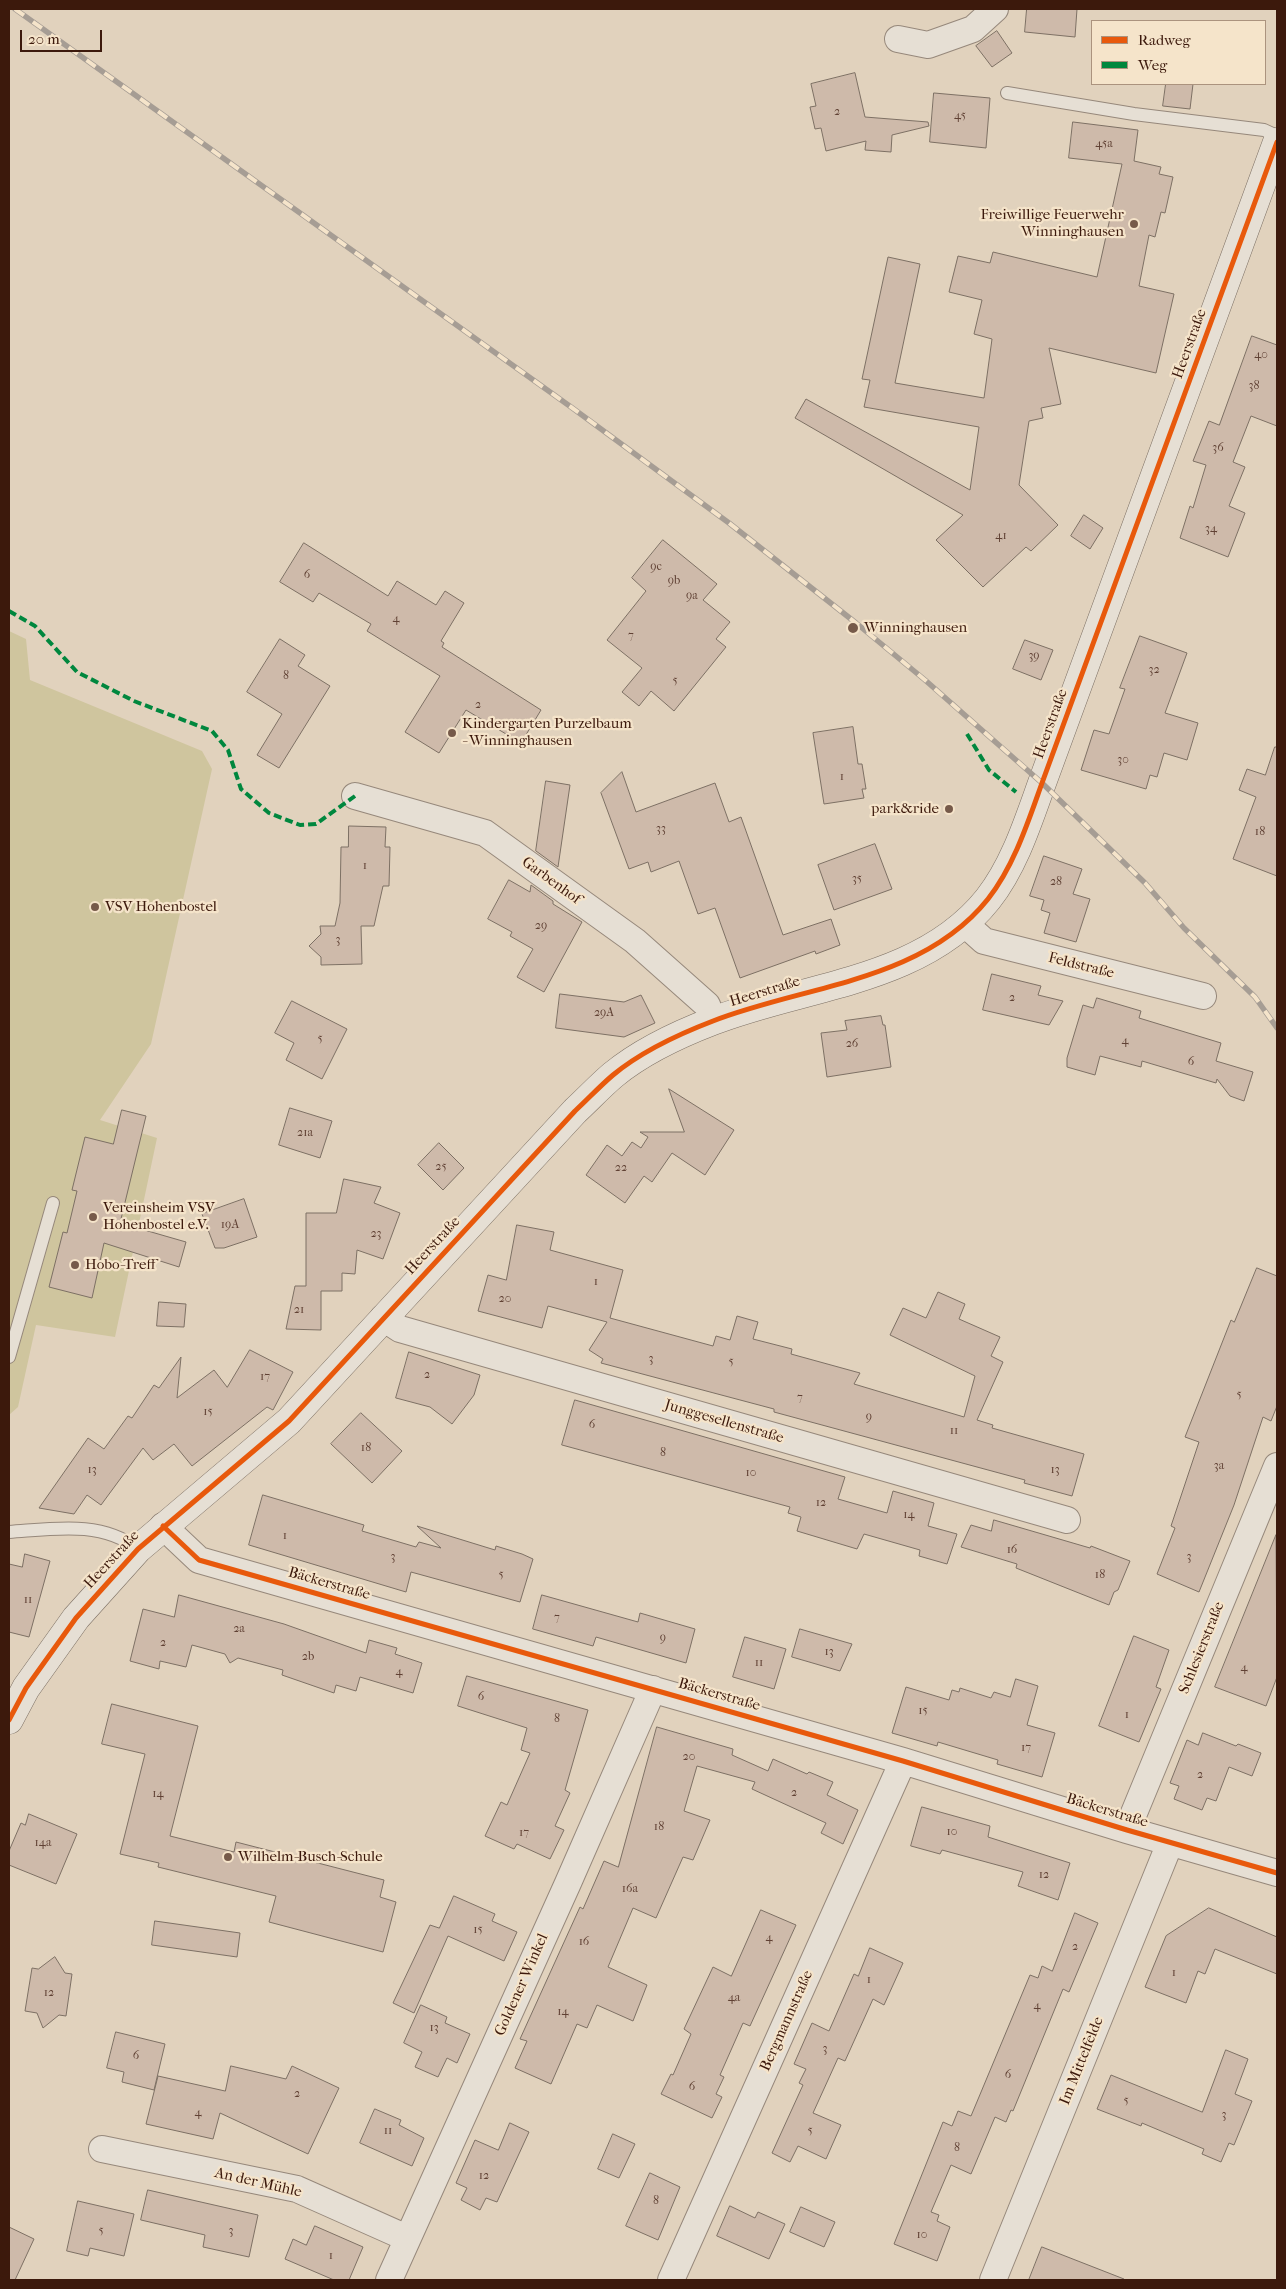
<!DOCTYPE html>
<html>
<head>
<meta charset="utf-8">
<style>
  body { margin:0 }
  #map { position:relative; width:1286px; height:2289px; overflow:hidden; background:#e1d2bd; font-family:"IM FELL French Canon",serif }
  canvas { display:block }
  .frame { position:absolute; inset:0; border:10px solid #3c190c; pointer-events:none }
  .legend { position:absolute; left:1091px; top:20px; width:175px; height:65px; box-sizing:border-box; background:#f5e4ca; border:1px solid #ab937e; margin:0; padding:6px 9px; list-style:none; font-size:15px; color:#3c190c }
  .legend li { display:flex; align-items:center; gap:10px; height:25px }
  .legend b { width:25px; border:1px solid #ab937e }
  .scale { position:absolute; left:20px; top:30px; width:82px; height:22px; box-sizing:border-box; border:2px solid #3c190c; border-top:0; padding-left:6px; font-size:15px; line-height:18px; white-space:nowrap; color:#3c190c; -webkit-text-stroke:4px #f5e4ca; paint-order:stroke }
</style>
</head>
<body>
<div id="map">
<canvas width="1286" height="2289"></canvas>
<div class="frame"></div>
<ul class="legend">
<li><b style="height:6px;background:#e8590c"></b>Radweg</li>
<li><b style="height:6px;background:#00873e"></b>Weg</li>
</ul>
<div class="scale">20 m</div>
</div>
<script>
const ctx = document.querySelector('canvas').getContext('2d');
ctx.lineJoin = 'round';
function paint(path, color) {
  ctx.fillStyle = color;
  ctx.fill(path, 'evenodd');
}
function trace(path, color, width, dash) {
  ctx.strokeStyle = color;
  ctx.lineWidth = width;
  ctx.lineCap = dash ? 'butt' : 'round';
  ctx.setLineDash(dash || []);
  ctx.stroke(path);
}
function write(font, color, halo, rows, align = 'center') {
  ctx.font = font + ' "IM FELL French Canon",serif';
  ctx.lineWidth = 4.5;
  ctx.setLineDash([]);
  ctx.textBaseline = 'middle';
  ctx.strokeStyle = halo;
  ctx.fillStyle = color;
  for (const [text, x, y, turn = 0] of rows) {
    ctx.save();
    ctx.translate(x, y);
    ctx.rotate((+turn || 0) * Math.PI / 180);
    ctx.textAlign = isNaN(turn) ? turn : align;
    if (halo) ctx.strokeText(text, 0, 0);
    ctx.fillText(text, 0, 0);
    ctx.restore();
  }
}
paint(new Path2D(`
  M9,631l17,8 4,41 172,71 10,18 -61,275 -51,76 57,18 -42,199 -79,-12 -18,82 -9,8z`), '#cfc59e');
const building = new Path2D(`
  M1027,9h50l-2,28 -50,-5z
  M997,31l15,22 -20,14 -16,-21z
  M855,73l10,44 63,5 1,4 -37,9 -1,17 -26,-2 1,-9 -40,10 -5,-23 -6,1 -5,-22 6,-1 -5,-22z
  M1166,84h27l-3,25 -27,-3z
  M934,93l56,5 -4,50 -56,-6z
  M1073,122l65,8 -4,31 27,6 -2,7 14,3 -8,36 -4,-1 -6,25 -6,-2 -10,51 35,8 -18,79 -107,-25 12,56 -20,4 2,10 -14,3 -10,64 39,40 -27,26 -5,-4 -43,40 -47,-47 27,-25 -168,-97 11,-19 164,91 9,-63 -115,-20 6,-27 -8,-1 26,-122 32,7 -25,119 89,15 8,-59 -18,-5 8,-34 -33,-8 9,-36 32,7 3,-11 104,25 25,-113 -53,-6z
  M1252,336l25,9v81l-26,-10 -18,46 12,5 -16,39 16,7 -17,44 -48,-19 10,-32 3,2 13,-43 -13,-4 16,-40 10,4z
  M1084,515l19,13 -13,21 -19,-13z
  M663,540l54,44 -14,16 27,22 -14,17 10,8 -52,64 -23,-20 -12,15 -17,-14 20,-24 -35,-28 39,-49 -14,-13z
  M304,543l84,53 9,-15 39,24 9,-14 19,12 -23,38 3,2 -2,4 99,63 -20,33 -55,-33 -27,43 -34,-21 35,-56 -73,-45 4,-7 -52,-31 -6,9 -33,-20z
  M1140,636l47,17 -22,60 33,10 -11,37 -23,-7 -7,24 -7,-2 -4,14 -65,-19 13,-40 15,4 16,-45 -5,-1z
  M280,639l25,16 -7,11 32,20 -51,82 -22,-13 25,-41 -35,-22z
  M1025,640l28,10 -12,30 -28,-11z
  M853,727l5,37h4l4,25h-4l2,9 -40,6 -11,-71z
  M1275,747h2v129l-44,-17 23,-62 -17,-7 8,-21 18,6z
  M622,772l14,40 79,-29 14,39 12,-5 42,118 48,-16 9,26 -24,9 -1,-3 -75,27 -25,-70 -17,6 -19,-53 -28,11 -3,-10 -19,7 -28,-76z
  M546,781l24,4 -12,82 -22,-16z
  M349,826l37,1 -1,20h5l-1,39h-6l-9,40h-13l1,38 -41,1v-8l-12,-11 12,-12 -1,-8h15l5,-23 1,-56h7z
  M875,844l17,45 -58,21 -16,-45z
  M1044,856l38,13 -9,25 17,5 -14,43 -32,-9 6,-20 -9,-3 3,-10 -14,-4z
  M509,880l21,12 1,-7 22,16v3l29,18 -38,70 -27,-15 16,-28 -23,-13 2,-4 -24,-13z
  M992,974l49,12 -3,9 25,6 -14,24 -66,-15z
  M560,994l64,8 17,-7 14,28 -31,14 -68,-9z
  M1097,998l44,13 -2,7 82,25 -5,18 37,11 -9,29 -14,-5 -13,-17 -1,4 -74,-22 -1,6 -41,-11 -5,19 -28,-8v-9l16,-53 10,3z
  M292,1001l55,28 -25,50 -36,-19 8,-17 -19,-10z
  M881,1016l2,9h2l6,42 -64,10 -6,-44 26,-3 -2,-9z
  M669,1089l65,41 -29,45 -33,-22 -20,29 -8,-6 -19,27 -39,-28 21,-30 15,11 10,-14 9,6 7,-11 -8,-5h44z
  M290,1108l42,13 -12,37 -41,-13z
  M122,1110l24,6 -26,107 66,19 -7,25 -75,-24 -12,55 -43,-11 14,-55 4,1 10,-42 -5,-1 13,-53 28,7z
  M439,1143l25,25 -21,22 -25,-25z
  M344,1179l37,8 -7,16 26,10 -17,46 -26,-9 -2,24 -13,-1v18h-21v39l-35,-1 9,-43h11v-73h30z
  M244,1199l13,38 -33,11h-9l-13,-34z
  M517,1225l37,7 -4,18 73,20 -13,48 103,28 3,-10 14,4 7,-24 21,6 -5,17 39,10 -1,5 69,19 -6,11 110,33 11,-41 -85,-41 13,-27 23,10 12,-26 27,12 -6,15 41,18 -9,19 12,6 -26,58 16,5 -1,3 92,26 -12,42 -48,-13 1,-3 -251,-68v-3l-173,-46 2,-4 -14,-9 18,-28 -59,-16 -6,22 -64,-17 10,-36 18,5z
  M1257,1268l20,8v130l-6,15 -8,-4 -29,88 -35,87 -42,-18 18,-46 -4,-2 28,-84 -14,-5 46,-117 3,2z
  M159,1302l27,2 -2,23 -27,-1z
  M250,1350l43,22 -20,38 -6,-3 -75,59 -18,-22 -21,16 -10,-12 -42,57 -14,-10 -13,19 -35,-6 49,-70 16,11 24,-33 4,2 22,-33 5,3 22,-31 -4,41 37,-28 13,17z
  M409,1352l71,23 -6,20 -22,29 -22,-17 -34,-9z
  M575,1400l270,77 -7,22 49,14 6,-22 41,12 -6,23 29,8 -10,30 -28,-8 1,-6 -56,-16 -7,15 -60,-18 4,-14 -13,-4 2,-6 -228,-62z
  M361,1413l41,38 -30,32 -41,-39z
  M263,1495l101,30 -2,6 54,16 3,-5 22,6 -24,-22 78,24 1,-4 26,8 11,5 -13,43 -109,-30 -5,20 -157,-47z
  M994,1520l96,28 1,-2 39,15 -12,29 -4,2 -5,13 -93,-37 1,-4 -56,-17 10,-22 20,6z
  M1276,1535l1,142 -11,29 -51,-19z
  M25,1554l25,7 -21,76 -20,-5v-68l13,3z
  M179,1595l105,29 82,29 3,-13 28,8 -2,6 27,9 -9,30 -53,-16 -4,14 -20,-6 -2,8 -52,-18 1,-5 -45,-12 -8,5 -5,-9 -33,-9 -6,22 -26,-6 -1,8 -29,-8 13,-52 31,8z
  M542,1595l96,27 2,-9 55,16 -9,34 -90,-26 -3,9 -60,-17z
  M800,1629l52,15 -12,27 -48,-14z
  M1134,1636l35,14 -13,37 5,2 -22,53 -40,-16z
  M745,1637l41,12 -12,40 -41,-12z
  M467,1676l121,34 -23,80 5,3 -15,33 9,4 -14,29 -33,-15 -3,5 -29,-13 16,-34 6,3 23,-52 -9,-3 6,-22 -69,-22z
  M1016,1679l22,7 -11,39 28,8 -13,44 -45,-13 1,-4 -60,-18 -1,4 -45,-13 14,-46 43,13 3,-10 7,2 1,-4 31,10 3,-6 16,5z
  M112,1704l86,22 -28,110 64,16 2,-10 148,38 -4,17 16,5 -13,50 -114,-30 7,-26 -118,-29 1,-4 -39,-9 25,-100 -43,-10z
  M657,1727l76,22 -1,6 36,16 5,-12 34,15 2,-2 24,10 -6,13 31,15 -15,34 -22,-11 5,-10 -74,-34 3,-7 -58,-16 -13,45 26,9 -17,40 -10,-3 -27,61 -23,-10 -25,59 39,18 -14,36 -36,-16 -10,23 -10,-4 -26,60 -36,-16 12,-27 -7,-2 60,-132 3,2 21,-48 14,6z
  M1203,1733l33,13 2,-2 23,9 -9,23 -23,-9 -13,34 -9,-3 -5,12 -28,-11 5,-13 -9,-3 17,-43 11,5z
  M922,1807l68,19 -2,11 82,26 -12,37 -40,-14 5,-14 -81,-22 -2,4 -29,-8z
  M29,1814l48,20 -21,50 -47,-19v-14l12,-28 4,2z
  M454,1896l41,18 -3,7 25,11 -13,29 -56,-25 -34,77 -21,-10 37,-78 9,3z
  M1209,1908l68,29v37l-62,-25 -10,25 -7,-3 -12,32 -41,-16 21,-51z
  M761,1910l35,15 -46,101 -7,-3 -23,52 4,2 -8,17 6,3 -10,21 -51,-24 10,-20 2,1 18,-41 -7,-5 29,-62 18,9z
  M1075,1913l23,10 -29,69 -6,-3 -50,122 -2,-1 -5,12 -11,-5 -24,57 -20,-9 -20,47 8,3 -2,6 13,6 -13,34 -43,-17 49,-122 9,4 6,-15 13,5 59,-141 8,3 4,-12 10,5z
  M155,1921l85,12 -3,24 -85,-12z
  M870,1948l33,15 -19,42 -11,-6 -28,62 -7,-3 -25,55 28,12 -15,34 -28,-13 -8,16 -18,-9 31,-68 -4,-2 7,-14 -12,-5 18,-41 17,8 25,-57 4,2z
  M55,1957l10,16 7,1 -6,42 -7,-1 -16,13 -6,-15 -12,-2 7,-43 6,1z
  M421,2005l26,12 -2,6 25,11 -13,29 -10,-5 -9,19 -23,-10 7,-15 -18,-9z
  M116,2032l49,12 -11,46 -32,-8 2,-10 -17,-4z
  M1226,2050l22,9 -13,35 17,7 -18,44 -5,-2 -8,19 -19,-8 2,-5 -62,-26 -1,3 -44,-17 14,-34 91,37z
  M231,2066l55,13 6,-13 47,22 -31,66 -88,-41 -7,26 -67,-15 12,-48 67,15z
  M375,2109l26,11 -2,5 25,13 -12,28 -52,-23z
  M510,2123l19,9 -32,70 -11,-4 -6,12 -19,-10 6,-12 -11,-5 19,-43 23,10z
  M613,2134l22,10 -16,34 -21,-9z
  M650,2173l30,14 -22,53 -32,-14z
  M148,2190l110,25 -9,42 -46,-10 2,-12 -64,-15z
  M78,2201l56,13 -10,42 -34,-8 -2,8 -21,-5z
  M730,2206l25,12 3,-6 27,12 -16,35 -52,-23z
  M801,2207l34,15 -11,25 -34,-15z
  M315,2226l48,21 -14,33h-15l-49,-21 8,-20 13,6z
  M9,2227l25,12 -19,41h-6z
  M1042,2247l82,32 -1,1h-94z`);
paint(building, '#cebaaa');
trace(building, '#7d7064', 1);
const lane = new Path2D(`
  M1007,93l127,21 130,16 13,6
  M9,1357l44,-154
  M9,1532c44,-3 92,-12 129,17`);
const street = new Path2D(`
  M898,39l30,6 45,-16 22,-20
  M355,796l130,37 150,108 72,64 6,15
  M965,924l19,17 219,55
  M383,1318l17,11 667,191
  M163,1526l36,34 704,201 224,69 150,43
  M1127,1830l150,-364
  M102,2149l195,40 110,49
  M389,2280l179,-397 85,-194
  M671,2280l232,-519
  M993,2280l177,-437`);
const secondary = new Path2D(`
  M9,1720l17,-32 50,-70 62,-69 151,-128 286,-310c13,-12 25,-25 38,-36 29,-24 66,-41 100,-54 92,-36 209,-39 275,-122 26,-33 40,-77 54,-116l235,-641`);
trace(lane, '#96887b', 14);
trace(street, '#96887b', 28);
trace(secondary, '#7d7064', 29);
trace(lane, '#e6dfd4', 12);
trace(street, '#e6dfd4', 26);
trace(secondary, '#e6dfd4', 28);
const rail = new Path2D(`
  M15,9l556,398 158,116 127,100 69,57 117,103 103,100 39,45 71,69 22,31`);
trace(rail, '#a69d94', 5.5);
trace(rail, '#f5e4ca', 4, [11]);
trace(new Path2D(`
  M9,611l26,15 42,46 57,29 78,30 16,19 13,39 28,24 31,12 16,-1 39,-28
  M967,734l22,36 27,22`), '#00873e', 4, [8, 4]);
trace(new Path2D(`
  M163,1526l36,34 704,201 224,69 150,43
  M9,1720l17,-32 50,-70 62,-69 151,-128 286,-310c13,-12 25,-25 38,-36 29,-24 66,-41 100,-54 92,-36 209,-39 275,-122 26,-33 40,-77 54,-116l235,-641`), '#e8590c', 5);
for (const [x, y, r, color] of [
  [1134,224,5,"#765a4a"],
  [853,628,6,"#765a4a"],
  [452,733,5,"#765a4a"],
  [949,809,5,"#765a4a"],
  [95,907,5,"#765a4a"],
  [93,1217,5,"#765a4a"],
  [75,1265,5,"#765a4a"],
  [228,1857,5,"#765a4a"]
]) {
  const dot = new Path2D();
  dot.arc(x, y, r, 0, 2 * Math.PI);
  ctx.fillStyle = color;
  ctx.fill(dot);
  trace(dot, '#f5e4ca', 2);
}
write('12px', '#604134', null, [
  ["2",837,112],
  ["45",960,116],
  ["45a",1104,144],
  ["40",1261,355],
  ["38",1254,386],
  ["36",1218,448],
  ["34",1211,529],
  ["41",1001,536],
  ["9c",656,567],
  ["6",307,575],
  ["9b",674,581],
  ["9a",692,596],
  ["4",396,619],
  ["7",631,636],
  ["39",1034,656],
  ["32",1154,670],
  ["8",286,676],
  ["5",675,681],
  ["2",478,705],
  ["30",1123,760],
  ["1",842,777],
  ["33",661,829],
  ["18",1260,832],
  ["1",365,866],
  ["35",857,879],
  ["28",1056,882],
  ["29",541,926],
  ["3",338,940],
  ["2",1012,998],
  ["29A",604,1013],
  ["5",320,1039],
  ["4",1125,1041],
  ["26",852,1044],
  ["6",1191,1062],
  ["21a",305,1133],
  ["25",441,1167],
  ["22",621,1168],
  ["19A",230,1225],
  ["23",376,1234],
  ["1",596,1282],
  ["20",505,1299],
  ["21",299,1310],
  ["3",651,1359],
  ["5",731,1362],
  ["2",427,1375],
  ["17",265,1377],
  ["5",1239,1395],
  ["7",800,1398],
  ["15",208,1412],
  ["9",869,1417],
  ["6",592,1425],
  ["11",954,1431],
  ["18",366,1448],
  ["8",663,1453],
  ["3a",1219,1466],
  ["13",92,1470],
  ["13",1055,1470],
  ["10",751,1473],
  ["12",821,1503],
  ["14",909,1515],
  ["1",285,1536],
  ["16",1012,1550],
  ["3",393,1557],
  ["3",1189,1557],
  ["5",501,1575],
  ["18",1100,1575],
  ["11",28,1600],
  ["7",557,1618],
  ["2a",239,1629],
  ["9",663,1638],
  ["2",163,1643],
  ["13",829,1652],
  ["2b",308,1657],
  ["11",759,1663],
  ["4",1244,1668],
  ["4",399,1672],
  ["6",481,1697],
  ["15",923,1711],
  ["1",1127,1715],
  ["8",557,1719],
  ["17",1026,1748],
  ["20",689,1757],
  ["2",1200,1775],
  ["2",794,1793],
  ["14",158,1794],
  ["18",659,1827],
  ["10",952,1832],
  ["17",524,1833],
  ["14a",43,1843],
  ["12",1044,1875],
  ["16a",630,1889],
  ["15",478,1930],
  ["4",769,1938],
  ["16",584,1942],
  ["2",1075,1947],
  ["1",1174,1973],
  ["1",869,1980],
  ["12",49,1993],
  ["4a",734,1998],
  ["4",1037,2006],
  ["14",563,2012],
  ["13",434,2028],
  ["3",825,2049],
  ["6",136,2056],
  ["6",1008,2075],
  ["6",692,2087],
  ["2",297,2094],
  ["5",1126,2101],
  ["4",198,2113],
  ["3",1224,2115],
  ["11",388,2131],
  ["5",810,2131],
  ["8",957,2148],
  ["12",484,2176],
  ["8",656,2201],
  ["5",101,2231],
  ["3",231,2231],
  ["10",922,2235],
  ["1",331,2256]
]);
write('15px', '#3c190c', '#f5e4ca', [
  ["Freiwillige Feuerwehr",1124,215,"right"],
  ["Winninghausen",1124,232,"right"],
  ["Winninghausen",864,628],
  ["Kindergarten Purzelbaum",462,724],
  ["- Winninghausen",462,741],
  ["park&ride",939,809,"right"],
  ["VSV Hohenbostel",105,907],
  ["Vereinsheim VSV",103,1208],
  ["Hohenbostel e.V.",103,1225],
  ["Hobo-Treff",85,1265],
  ["Wilhelm-Busch-Schule",238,1857]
], 'left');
write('15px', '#3c190c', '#f5e4ca', [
  ["Heerstraße",1190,344,-70],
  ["Heerstraße",1051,724,-70],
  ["Garbenhof",551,881,36],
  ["Feldstraße",1081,966,14],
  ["Heerstraße",765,992,-17],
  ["Heerstraße",433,1246,-47],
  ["Junggesellenstraße",724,1422,16],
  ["Heerstraße",112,1560,-47],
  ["Bäckerstraße",329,1584,16],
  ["Schlesierstraße",1202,1648,-68],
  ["Bäckerstraße",719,1695,16],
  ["Bäckerstraße",1107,1811,17],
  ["Goldener Winkel",522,1985,-66],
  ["Bergmannstraße",787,2021,-66],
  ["Im Mittelfelde",1082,2061,-68],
  ["An der Mühle",258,2183,13]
]);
</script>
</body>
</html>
